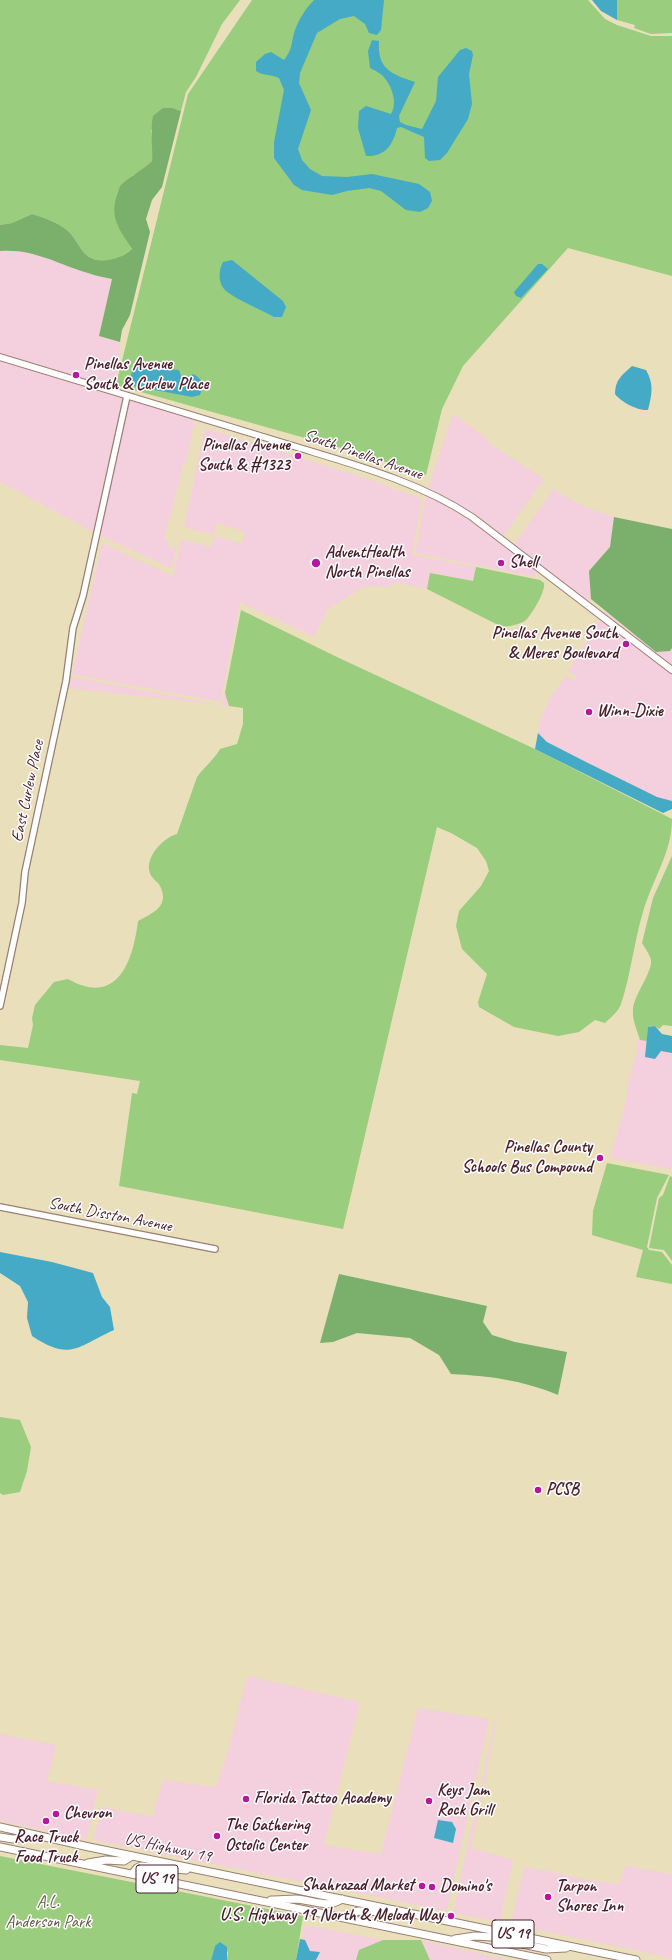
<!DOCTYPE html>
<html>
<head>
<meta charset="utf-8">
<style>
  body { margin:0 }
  canvas { display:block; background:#eadfbb }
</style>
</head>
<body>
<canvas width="672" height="1960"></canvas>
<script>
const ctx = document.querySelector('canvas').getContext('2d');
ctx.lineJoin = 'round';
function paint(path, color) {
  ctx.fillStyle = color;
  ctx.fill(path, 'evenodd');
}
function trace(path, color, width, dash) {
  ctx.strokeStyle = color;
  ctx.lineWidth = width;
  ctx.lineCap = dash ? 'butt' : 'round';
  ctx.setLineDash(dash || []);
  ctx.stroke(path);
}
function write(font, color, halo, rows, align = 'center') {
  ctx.font = font + ' Caveat,sans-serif';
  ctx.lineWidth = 3;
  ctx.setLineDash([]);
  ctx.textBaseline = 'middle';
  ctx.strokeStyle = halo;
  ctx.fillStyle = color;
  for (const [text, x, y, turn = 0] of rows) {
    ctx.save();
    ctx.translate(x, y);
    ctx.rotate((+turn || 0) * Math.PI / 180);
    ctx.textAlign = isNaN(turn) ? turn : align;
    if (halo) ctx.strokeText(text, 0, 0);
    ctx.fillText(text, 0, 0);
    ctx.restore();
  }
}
paint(new Path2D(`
  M12,250l33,6 42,17 26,6 -14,57 21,6v14l-6,28 3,3 -1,3 -116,-36v-103z
  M0,359l123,38 -30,135 -93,-50z
  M129,399l66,20 -9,44h-2l-20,76 5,2 -1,6 6,1 1,-4 2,1 -5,24 -73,-34z
  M453,414l32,23 4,6 55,36 -41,58 -46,-33 -29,-15z
  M205,428l163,51 54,20 -10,56 64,12 -3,14 -43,-8 -3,16 -29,-6 -11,4 -14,-1 -13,3 -32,20 -14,28 -74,-35 -19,100 -149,-28 30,-131 71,33 8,-37 30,8 4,-11 27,8 3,-12 -28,-9 -3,12 -30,-8z
  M554,488l5,5 22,12 33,12 -4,30 -21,24 2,28 -2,4 -75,-58z
  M426,494l45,25 67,52 -4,6 -119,-24z
  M605,612l51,40 14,-1 2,-3v18l-69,-51z
  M600,619l72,54v128l-15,-4 -71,-35 -39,-20 -9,-9 2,-13 10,-22 16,-22 7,5 4,-4 -9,-6z
  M70,674l2,3 148,28 3,-2 2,-10 4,13 -162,-18z
  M637,1039l10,2 -2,16 16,-6 11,2v116l-62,-11 17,-61 1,-14 9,-31z
  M247,1676l113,26 -36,143 57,9 37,-146 71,11 -42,192 -354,-71 9,-33 51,10 10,-37 53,7 13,-39z
  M495,1720h2l-26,128 42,12 -13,62 -47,-9z
  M0,1734l56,11 -9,36 51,9 -11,49 -87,-18z
  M625,1866l47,8v84l-161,-34 13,-57 19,4 3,-1 35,9 38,5z
  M304,1925l79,15 -24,10 -3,10h-45l-11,-5z
  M421,1940l87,20h-78z`), '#f4cfdd');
paint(new Path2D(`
  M0,0h240l-18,24 -26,53 -10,15 -5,19 -8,-3 -22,22 2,16 -1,15 -9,9 -11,6 -10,57 10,16c-10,8 -29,17 -43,8 -9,-6 -13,-19 -21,-26 -11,-9 -23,-13 -36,-17l-20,9 -12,2z
  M252,0h336l17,19 12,6 34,11h21v240l-104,-28 -105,118 -21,43 -16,66 -78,-25 -232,-65 72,-291z
  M617,0h55v33l-21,1 -17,-6 1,-3 -18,-5z
  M476,567l64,13 4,3c2,8 -12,31 -18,37 -4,4 -19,7 -24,7l-75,-38 3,-16 43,8z
  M241,610l98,48 196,91 137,70c0,34 -20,61 -29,93 -9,30 -12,62 -22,92 -2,7 -11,14 -16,19l-10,-3 -16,12 -21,4 -44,-9 -35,-20 -1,-5 9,-28 -25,-25 -6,-23 3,-15 22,-25 8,-15 -3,-10 -9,-13 -26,-15 -14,-6 -94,402 -224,-43 13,-93 5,1 3,-13 -140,-21v-15l28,3 5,-23 -1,-7 3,-13 19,-23 14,-3c49,28 65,-17 70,-58 15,-8 32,-15 22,-35 -2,-4 -6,-6 -8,-9 -11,-16 10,-39 25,-43l20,-57c7,-10 17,-17 23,-28l17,-5 6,-20v-16l-14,-2 -4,-13z
  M672,856v170l-9,-1 -4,4 -4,-3 -7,1 -1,14 -7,-1c-3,-10 -8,-20 -7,-31 1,-14 20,-38 18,-49 -1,-5 -6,-12 -9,-17l11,-45z
  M607,1163l62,12 -12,23 -10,49 2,3 13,2 10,13v19l-36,-7 7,-27 -51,-15 1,-24z
  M670,1176l2,1v84l-8,-11 -15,-2 10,-50 4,-3z
  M0,1417l20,3 11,27 -4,24 -7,21 -17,3 -3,-2z
  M0,1856l303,60 -7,44h-69l1,-8 -13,-6 -4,14h-211z
  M383,1940h38l9,20h-74l3,-10z`), '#9acd7d');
paint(new Path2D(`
  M163,108h10l8,3 -19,76 -10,13 -6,19 4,13 -20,83 -8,15 -2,12 -21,-6 13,-57c-8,-2 -16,-3 -24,-6 -30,-9 -56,-25 -88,-22v-26l12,-2 20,-9c13,4 25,8 36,17 8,7 12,20 21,26 13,8 33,1 43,-8 -12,-19 -23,-31 -15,-54 2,-4 2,-9 5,-11 10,-9 21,-14 30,-23 1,-16 -2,-30 1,-45z
  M614,517l58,12v119l-2,3 -14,1 -65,-53 -2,-28 21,-24z
  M339,1274l148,32 -4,16 9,13 23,7 52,10 -9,43c-36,-15 -68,-19 -107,-21l-12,-19 -29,-17 -53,-5 -24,9 -13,1z`), '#7bb06c');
paint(new Path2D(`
  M314,0h70l-3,30 -4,5 -8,-2 -4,-9 -11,-8 -14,3 -23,14 -17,40 -1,10 12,27 -13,39 4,11 8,9 12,7 25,1 25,-3 47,10 11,8 2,9 -4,7 -8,4 -14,-2 -25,-19 -12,-3 -22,3 -15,4 -30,-5 -8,-5 -20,-27v-16l10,-52 -5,-12c-8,-4 -16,-2 -23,-7v-9l9,-8 6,-2 13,8c9,-11 7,-18 11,-30 4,-11 11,-22 19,-30z
  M592,0h25v20l-16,-9z
  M372,40l7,1c-2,28 12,33 36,41l-16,34 1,6 6,3 16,4 14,-28 2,-24 22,-27 6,-2 6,3 1,4 -4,19 3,30 -4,15 -21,34 -7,7 -11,1 -4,-3 -1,-21 -23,-10 -4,1c-4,17 -12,29 -31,28l-8,-28 1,-17 7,-5 25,8c7,-11 1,-28 -8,-38 -3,-3 -9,-6 -13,-8l-2,-17z
  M232,260l51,41 3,6 -4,10h-8c-14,-8 -35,-16 -48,-26 -8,-7 -8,-20 -3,-29z
  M538,264h4l6,5 -27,29 -5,-2 -2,-4z
  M134,366h7c5,6 29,3 38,4l3,9 5,1 5,-6c10,3 12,11 8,21l-8,2 -58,-11 -5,-2v-2z
  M632,366l14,4c8,14 6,24 2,40 -10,1 -27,-8 -33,-16 0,-14 7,-19 17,-28z
  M538,733l9,9 39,20 71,35 15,4v8l-9,4 -128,-64z
  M655,1026l7,8 10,2v17l-11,-2 -6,8 -10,-2 3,-30z
  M0,1252l52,10 41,11 9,24 8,10 4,23c-36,16 -43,32 -82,6l-5,-18 1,-16 -8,-16 -20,-13z
  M438,1820l14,2 4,7 -3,14 -19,-5z
  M300,1939l5,1 5,11 10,1 -4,8h-20z
  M220,1942l7,5v13h-16l4,-14z`), '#45aac5');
const tertiary = new Path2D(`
  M0,1006l22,-103 3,-31 41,-191 7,-53 10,-32 44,-200
  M0,1207l215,42`);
const secondary = new Path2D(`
  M0,357c96,30 194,58 290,88 62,19 128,36 182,72l200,153`);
const trunk = new Path2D(`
  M0,1827l89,20 547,113
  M0,1837l13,2 20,-2
  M0,1847l547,113
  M88,1863l18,-3 18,1 8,-5
  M132,1874l5,-6 4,-2 45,4
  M271,1900c8,0 17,-1 25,-1 17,1 31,10 46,0
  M349,1919l5,-6 4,-2 30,1
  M455,1939l20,-3 17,1 11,-5
  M493,1949l9,-8h6l38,8 20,-1`);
trace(tertiary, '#9a7f73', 8);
trace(secondary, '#9a7f73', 8);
trace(trunk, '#9a7f73', 9);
trace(tertiary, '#fff', 5.5);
trace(secondary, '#fff', 6);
trace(trunk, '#fff', 7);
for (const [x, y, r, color] of [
  [76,375,4,"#b5179e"],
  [298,456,4,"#b5179e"],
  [316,563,5,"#b5179e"],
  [501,563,4,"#b5179e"],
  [626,644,4,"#b5179e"],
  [589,712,4,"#b5179e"],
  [600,1158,4,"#b5179e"],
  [538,1490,4,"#b5179e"],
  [246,1799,4,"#b5179e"],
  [429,1801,4,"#b5179e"],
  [56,1814,4,"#b5179e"],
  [46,1821,4,"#b5179e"],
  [217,1836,4,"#b5179e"],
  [422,1886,4,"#b5179e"],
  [432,1887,4,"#b5179e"],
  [548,1897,4,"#b5179e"],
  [451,1916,4,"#b5179e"]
]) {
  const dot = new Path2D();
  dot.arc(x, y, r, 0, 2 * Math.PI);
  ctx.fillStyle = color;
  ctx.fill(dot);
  trace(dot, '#fff', 1.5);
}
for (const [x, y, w] of [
  [157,1879,42],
  [513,1934,42]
]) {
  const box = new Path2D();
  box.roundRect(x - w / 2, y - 14, w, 28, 3);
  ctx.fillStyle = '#fff';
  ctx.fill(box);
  trace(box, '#4a1f2b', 1);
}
write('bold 16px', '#4a1f2b', null, [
  ["US 19",157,1879],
  ["US 19",513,1934]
]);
write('bold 17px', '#4a1f2b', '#fff', [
  ["Pinellas Avenue",84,365],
  ["South & Curlew Place",84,385],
  ["Pinellas Avenue",290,446,"right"],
  ["South & #1323",290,466,"right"],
  ["AdventHealth",325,553],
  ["North Pinellas",325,573],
  ["Shell",509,563],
  ["Pinellas Avenue South",618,634,"right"],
  ["& Meres Boulevard",618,654,"right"],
  ["Winn-Dixie",597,712],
  ["Pinellas County",592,1148,"right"],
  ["Schools Bus Compound",592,1168,"right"],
  ["PCSB",546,1490],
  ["Keys Jam",437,1791],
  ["Rock Grill",437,1811],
  ["Florida Tattoo Academy",254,1799],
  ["Chevron",64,1814],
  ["The Gathering",225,1826],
  ["Ostolic Center",225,1846],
  ["Race Truck",46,1838,"center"],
  ["Food Truck",46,1858,"center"],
  ["Shahrazad Market",414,1886,"right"],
  ["Domino's",440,1887],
  ["Tarpon",556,1887],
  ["Shores Inn",556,1907],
  ["U.S. Highway 19 North & Melody Way",443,1916,"right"]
], 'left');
write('17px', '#4a1f2b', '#fff', [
  ["South Pinellas Avenue",363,455,19],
  ["East Curlew Place",28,791,-78],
  ["South Disston Avenue",110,1215,11],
  ["US Highway 19",168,1848,12]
]);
write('17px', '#665c48', '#fff', [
  ["A.L.",48,1903],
  ["Anderson Park",48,1923]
]);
</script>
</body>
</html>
